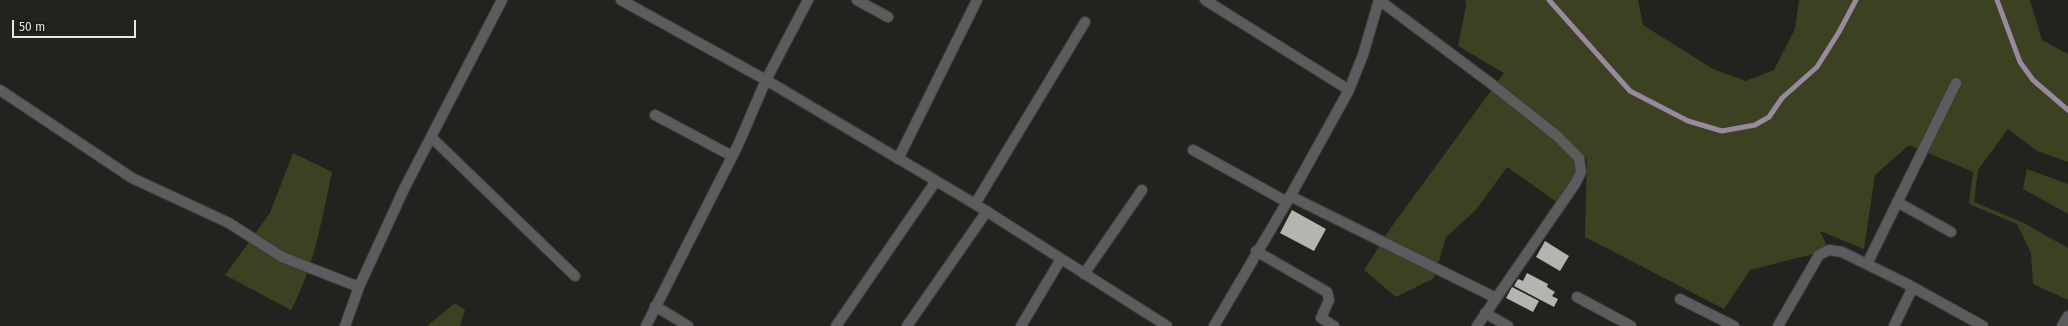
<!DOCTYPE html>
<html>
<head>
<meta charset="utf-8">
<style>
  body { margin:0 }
  #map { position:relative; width:2068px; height:326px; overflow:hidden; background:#22231e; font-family:"Fira Sans",sans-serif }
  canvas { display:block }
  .scale { position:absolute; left:12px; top:20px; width:124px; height:18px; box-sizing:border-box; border:2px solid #e5e6e2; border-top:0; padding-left:5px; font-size:12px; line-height:14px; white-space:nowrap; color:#e5e6e2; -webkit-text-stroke:3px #191a15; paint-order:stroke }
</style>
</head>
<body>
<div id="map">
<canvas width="2068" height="326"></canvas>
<div class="scale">50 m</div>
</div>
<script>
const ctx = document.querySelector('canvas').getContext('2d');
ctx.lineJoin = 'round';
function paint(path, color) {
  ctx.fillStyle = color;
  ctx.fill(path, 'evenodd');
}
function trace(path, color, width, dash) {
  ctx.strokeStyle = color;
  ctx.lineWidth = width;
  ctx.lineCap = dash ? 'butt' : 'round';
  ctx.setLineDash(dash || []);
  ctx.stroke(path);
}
paint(new Path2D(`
  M1465,0h173l5,25 70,44 33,12 28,-11 21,-41 4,-29h231l12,40 26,14v108l-31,-11 -29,-22 -30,41 -4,32 48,20 46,26v52l-35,-16 -2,-31 -14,-29 -48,-20 4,-32 -64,-27 -34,30 -11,74 -44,-18 9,19 -79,20 -26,39 -139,-72 2,-80 -26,48 -54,-38 -31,43 -30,27 -12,41 -38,19 -32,-27 28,-44 112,-153 -46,-27 8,-40z
  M293,153l39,19c-10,47 -18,95 -41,138l-66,-35 45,-62z
  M2027,169l41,15v30l-45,-25z
  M455,303l10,7 -5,16h-33z`), '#3c4121');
trace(new Path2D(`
  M1549,0l81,91 58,30 34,10 33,-6 14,-8 13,-19 35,-31 22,-35 17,-32
  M1997,0l23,62 13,18 35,30`), '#9a889f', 5);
paint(new Path2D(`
  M1292,210l34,19 -12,22 -34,-18z
  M1545,241l24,15 -9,15 -24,-14z
  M1527,273l21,11 -1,3 8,5 -3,4 6,3 -4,8 -40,-21 4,-7 5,2z
  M1512,287l27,14 -6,11 -27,-14z`), '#b4b5ae');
const minor = new Path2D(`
  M621,0l145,80 209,124 192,122
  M857,0l31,17
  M1205,0l144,90
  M1379,0l110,82 68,54 22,22 2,14 -6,12 -98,142
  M0,90l132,88 97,45 53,34 77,30
  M655,115l77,41
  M431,137l144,139
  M1193,150l94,52
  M898,159l79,-159
  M1290,196l206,102
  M1897,202l54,30
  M975,204l110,-182
  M1256,251l71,41 2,8 -8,18 13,8
  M1867,264l89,-181
  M1084,274l58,-84
  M1577,297l54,29
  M1680,299l54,27
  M655,306l33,20
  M1485,313l23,13
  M345,326l14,-39 45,-98 98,-189
  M646,326l92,-181 28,-65 42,-80
  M836,326l100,-145
  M907,326l80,-115
  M1021,326l40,-67
  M1214,326l73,-124 62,-112 14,-35 16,-55
  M1778,326l41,-71 10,-5 13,2 65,32 76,42
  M1894,326l19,-39
  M2062,326l6,-10`);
trace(minor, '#3d3e39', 12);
trace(minor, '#5d5b5e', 10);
</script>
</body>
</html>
